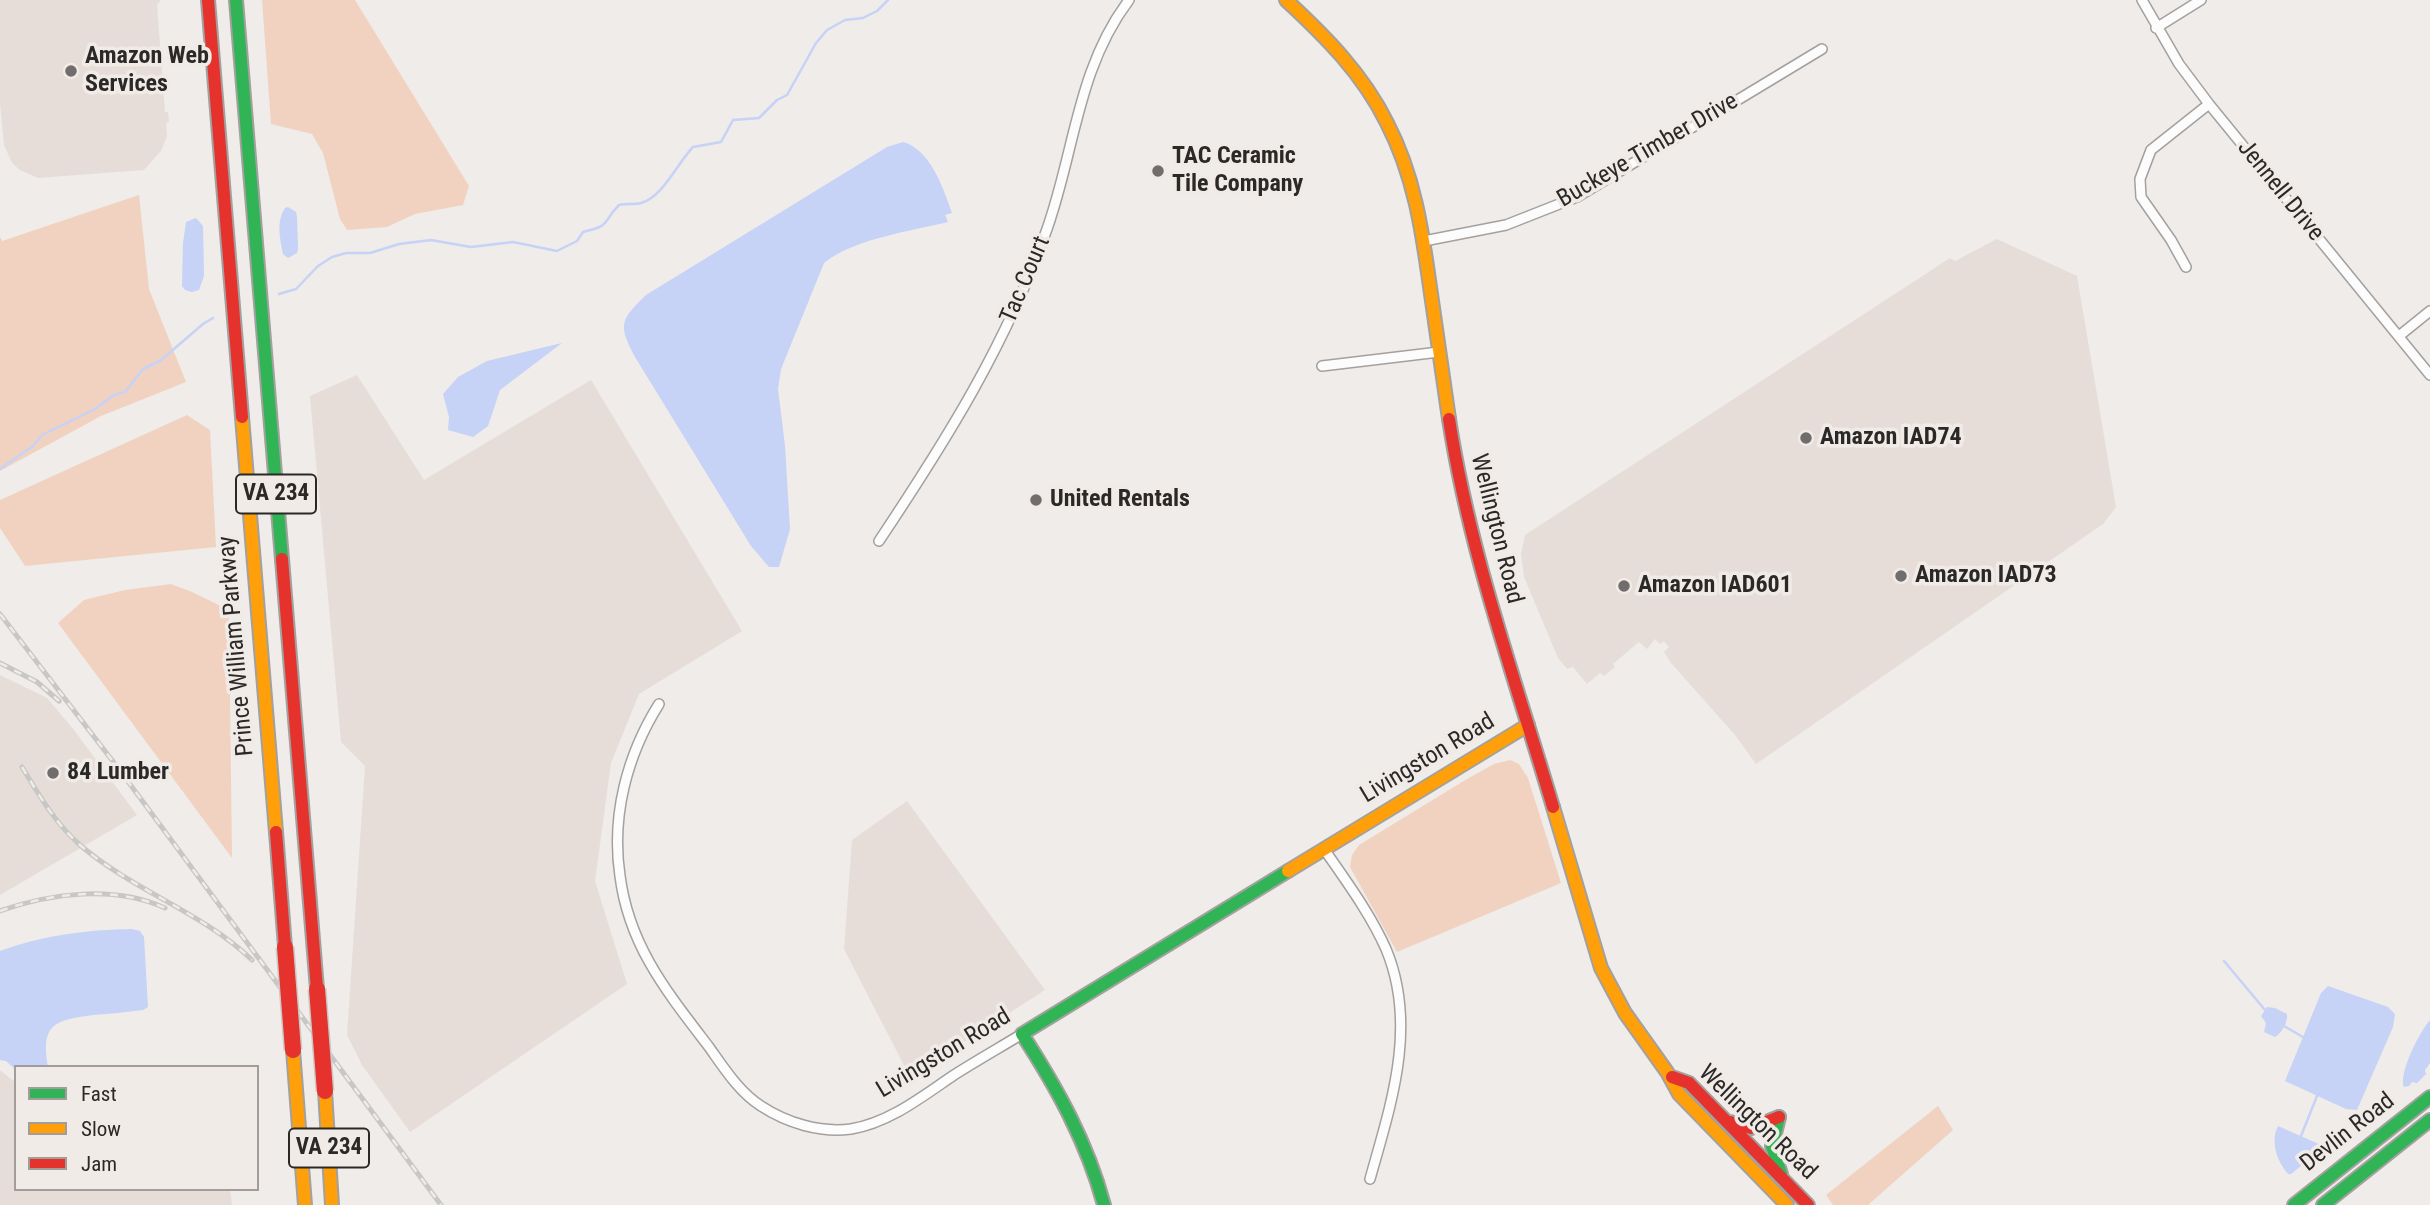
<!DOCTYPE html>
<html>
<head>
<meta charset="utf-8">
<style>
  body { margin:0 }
  #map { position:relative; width:2430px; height:1205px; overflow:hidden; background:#efece9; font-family:"Roboto Condensed",sans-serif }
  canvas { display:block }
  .legend { position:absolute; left:14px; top:1065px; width:245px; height:126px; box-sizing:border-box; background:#f1ebe7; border:2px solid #a29d9b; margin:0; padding:9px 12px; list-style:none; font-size:21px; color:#2b2928 }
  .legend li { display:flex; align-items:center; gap:14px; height:35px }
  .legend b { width:35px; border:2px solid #a29d9b }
</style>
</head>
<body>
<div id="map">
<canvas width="2430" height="1205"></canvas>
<ul class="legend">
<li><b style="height:9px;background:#30b455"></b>Fast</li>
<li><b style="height:9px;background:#ff9f0a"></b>Slow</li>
<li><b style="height:9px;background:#e5322d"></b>Jam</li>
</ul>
</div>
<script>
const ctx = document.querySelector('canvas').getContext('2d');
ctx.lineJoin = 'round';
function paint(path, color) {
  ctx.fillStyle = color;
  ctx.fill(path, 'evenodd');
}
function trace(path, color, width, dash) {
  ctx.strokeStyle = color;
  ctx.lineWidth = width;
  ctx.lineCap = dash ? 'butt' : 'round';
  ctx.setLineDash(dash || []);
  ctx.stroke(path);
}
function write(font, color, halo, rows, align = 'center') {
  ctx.font = font + ' "Roboto Condensed",sans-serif';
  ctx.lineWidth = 7;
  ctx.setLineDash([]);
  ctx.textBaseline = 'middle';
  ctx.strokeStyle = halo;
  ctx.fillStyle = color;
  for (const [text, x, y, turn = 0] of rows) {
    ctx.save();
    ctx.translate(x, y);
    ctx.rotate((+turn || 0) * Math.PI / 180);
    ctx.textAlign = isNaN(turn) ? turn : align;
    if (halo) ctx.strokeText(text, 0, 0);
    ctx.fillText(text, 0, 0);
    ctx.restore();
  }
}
paint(new Path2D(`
  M0,0h161l-4,5 8,107h3l1,10 -3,1 1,13 -6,15 -17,19 -106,8 -18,-8 -8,-7 -8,-18 -4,-41z
  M1997,239l80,37 39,231 -13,17 -347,240 -21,-29 -64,-72 -7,-11 5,-5 -5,-6 -4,3 -5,-5 -8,10 -8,-7 -26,22 2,3 -11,9 -4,-3 -13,11 -14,-17 -6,2 -9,-11 -34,-81 -3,-23 4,-19 425,-277 5,3z
  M357,375l67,105 167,-100 151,251 -103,63 -28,69 -16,118 32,103 -217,148 -48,-67 -15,-30 18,-269 -24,-24 -31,-346z
  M0,675l47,23 27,32 63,85 -137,80z
  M907,801l138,189 -135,87 -66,-128 8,-109z
  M0,1070l16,13v106h214l2,16h-232z`), '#e6ddd9');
paint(new Path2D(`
  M262,0h93l114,186 -6,19 -48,9 -28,13 -40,3 -7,-11 -17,-66 -11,-19 -41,-10z
  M139,195l10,94 37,93 -85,34 -101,55v-234l2,4z
  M187,415l23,15 6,117 -191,19 -25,-38v-28z
  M171,584l21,8 37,18 3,248 -174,-235 26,-23 41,-10z
  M1510,760l9,4 9,14 33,105 -164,69 -47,-85 2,-12 7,-10 108,-66 27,-15z
  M1938,1106l15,24 -85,75h-35l-7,-10z`), '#f1d2c0');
paint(new Path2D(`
  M903,142c28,8 40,46 49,71l-7,2 3,7c-37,9 -95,17 -124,41l-43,106 -3,20 7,57 5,83 -11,38h-10l-18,-21 -116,-189c-17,-32 -15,-37 11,-62l241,-148z
  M288,207l8,5 1,5 1,32 -1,4 -9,5 -5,-4c-3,-16 -7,-32 2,-46z
  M196,218l7,8 1,50 -5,14 -7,2 -7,-2 -3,-4 1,-43 3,-21z
  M562,343l-62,47 -12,36 -15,11 -25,-7 1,-13 -6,-23 15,-17 29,-16z
  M132,929l8,2 4,6 4,70 -5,3c-17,2 -34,4 -50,5 -38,5 -53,9 -45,52h-32v3l-10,-9 -6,-1v-109c43,-16 86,-21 132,-22z
  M2328,986l60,21 7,7 -2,13 -36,83 -11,-1 -61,-28 36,-88z
  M2267,1007l8,1 12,6c1,8 -5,19 -12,23l-11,-5 2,-9 -5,-7z
  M2430,1020v43l-5,7 1,4 -9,9 -5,-1 -3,4 -5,1c-6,-13 16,-56 26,-67z
  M2278,1126l43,19 1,4 -31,25h-3c-11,-13 -18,-32 -10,-48z`), '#c6d2f6');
trace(new Path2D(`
  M279,294l17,-5 22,-23 14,-9 14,-4h24l29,-9 32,-4 40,7 42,-5 44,9 20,-10 6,-9c31,-8 17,-8 36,-27 8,-2 15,0 22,-2 22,-6 37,-41 52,-56l28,-5 12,-22 26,-2 18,-18 10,-5 29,-52 11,-13 18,-10 18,-2 14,-7 11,-11
  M0,469l33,-23 9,-11 53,-26 19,-14 11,-3 18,-23 17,-8 43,-37 10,-6
  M2224,961l41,49
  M2284,1026l19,11
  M2301,1136l16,-40`), '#c6d2f6', 2.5);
const street = new Path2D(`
  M2142,0l37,64 30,40 221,271
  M2156,28l45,-28
  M1424,241l82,-16 71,-28 245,-148
  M2186,267l-15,-27 -30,-43 -1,-18 11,-29 58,-46
  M2399,336l31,-25
  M1322,366l117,-14
  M879,541c68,-102 127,-196 168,-312 28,-79 30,-160 82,-229
  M659,704c-32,51 -48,112 -39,172 9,70 47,116 89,171 15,21 30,45 52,59 26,17 59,27 90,23 38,-6 72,-33 103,-54 22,-14 45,-27 68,-41
  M1324,849c22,32 46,64 62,100 32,77 5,155 -16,230`);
const fast = new Path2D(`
  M236,0l46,559
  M1779,1117l-7,29 9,28
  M1104,1205c-17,-63 -47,-117 -82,-171l266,-163
  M2294,1205l136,-108
  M2323,1205l107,-85`);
const slow = new Path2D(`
  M1286,0c39,36 77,74 101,123 27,52 35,106 43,164 6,44 13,88 19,132
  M242,417l34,415
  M1553,807l48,161 24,45 42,59 12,22 108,111
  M1288,871l240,-146
  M293,1050l12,155
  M325,1091l7,114`);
const jam = new Path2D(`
  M208,0l34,417
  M1449,419c20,132 66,260 104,388
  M282,559l35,430
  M276,832l9,115
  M1672,1077l17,6 119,122
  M1730,1122l21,6 28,-11`);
trace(street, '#a3a19f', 12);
trace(fast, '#a3a19f', 16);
trace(slow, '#a3a19f', 16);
trace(jam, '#a3a19f', 16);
trace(street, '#fdfcfc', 9);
trace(fast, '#30b455', 12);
trace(slow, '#ff9f0a', 12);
trace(jam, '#e5322d', 12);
const rail = new Path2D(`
  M0,614l118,154 323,437
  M0,663l37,19 22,19
  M22,767c17,28 33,56 58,78 52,45 122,67 172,115
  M0,911c51,-18 114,-26 165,-3`);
trace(rail, '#c7c7c6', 5);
trace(rail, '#f1ebe7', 2.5, [8]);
const jamBridge = new Path2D(`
  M285,947l8,103
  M317,989l8,102`);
trace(jamBridge, '#cbc9c8', 19, []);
trace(jamBridge, '#e5322d', 16);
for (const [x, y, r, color] of [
  [71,71,7,"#706d6c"],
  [1158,171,7,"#706d6c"],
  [1806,438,7,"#706d6c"],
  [1036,500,7,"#706d6c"],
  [1901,576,7,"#706d6c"],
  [1624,586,7,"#706d6c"],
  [53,773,7,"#706d6c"]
]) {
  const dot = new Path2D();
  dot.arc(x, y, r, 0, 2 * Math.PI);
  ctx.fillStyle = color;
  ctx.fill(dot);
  trace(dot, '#f1ebe7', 2.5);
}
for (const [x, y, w] of [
  [276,494,80],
  [329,1148,80]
]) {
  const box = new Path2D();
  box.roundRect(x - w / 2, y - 19.5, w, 39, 5);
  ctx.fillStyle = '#f1ebe7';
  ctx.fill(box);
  trace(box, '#2b2928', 2);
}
write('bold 23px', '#2b2928', null, [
  ["VA 234",276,494],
  ["VA 234",329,1148]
]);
write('bold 24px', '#2b2928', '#f1ebe7', [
  ["Amazon Web",85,57],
  ["Services",85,85],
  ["TAC Ceramic",1172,157],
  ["Tile Company",1172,185],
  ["Amazon IAD74",1820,438],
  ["United Rentals",1050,500],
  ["Amazon IAD73",1915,576],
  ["Amazon IAD601",1638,586],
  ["84 Lumber",67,773]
], 'left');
write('24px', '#2b2928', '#f1ebe7', [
  ["Buckeye Timber Drive",1648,151,-30],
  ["Jennell Drive",2280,191,51],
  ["Tac Court",1026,280,-67],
  ["Wellington Road",1496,529,76],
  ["Prince William Parkway",237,646,-95],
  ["Livingston Road",1428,759,-31],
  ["Livingston Road",944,1054,-31],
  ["Wellington Road",1757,1123,44],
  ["Devlin Road",2348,1133,-38]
]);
</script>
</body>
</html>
